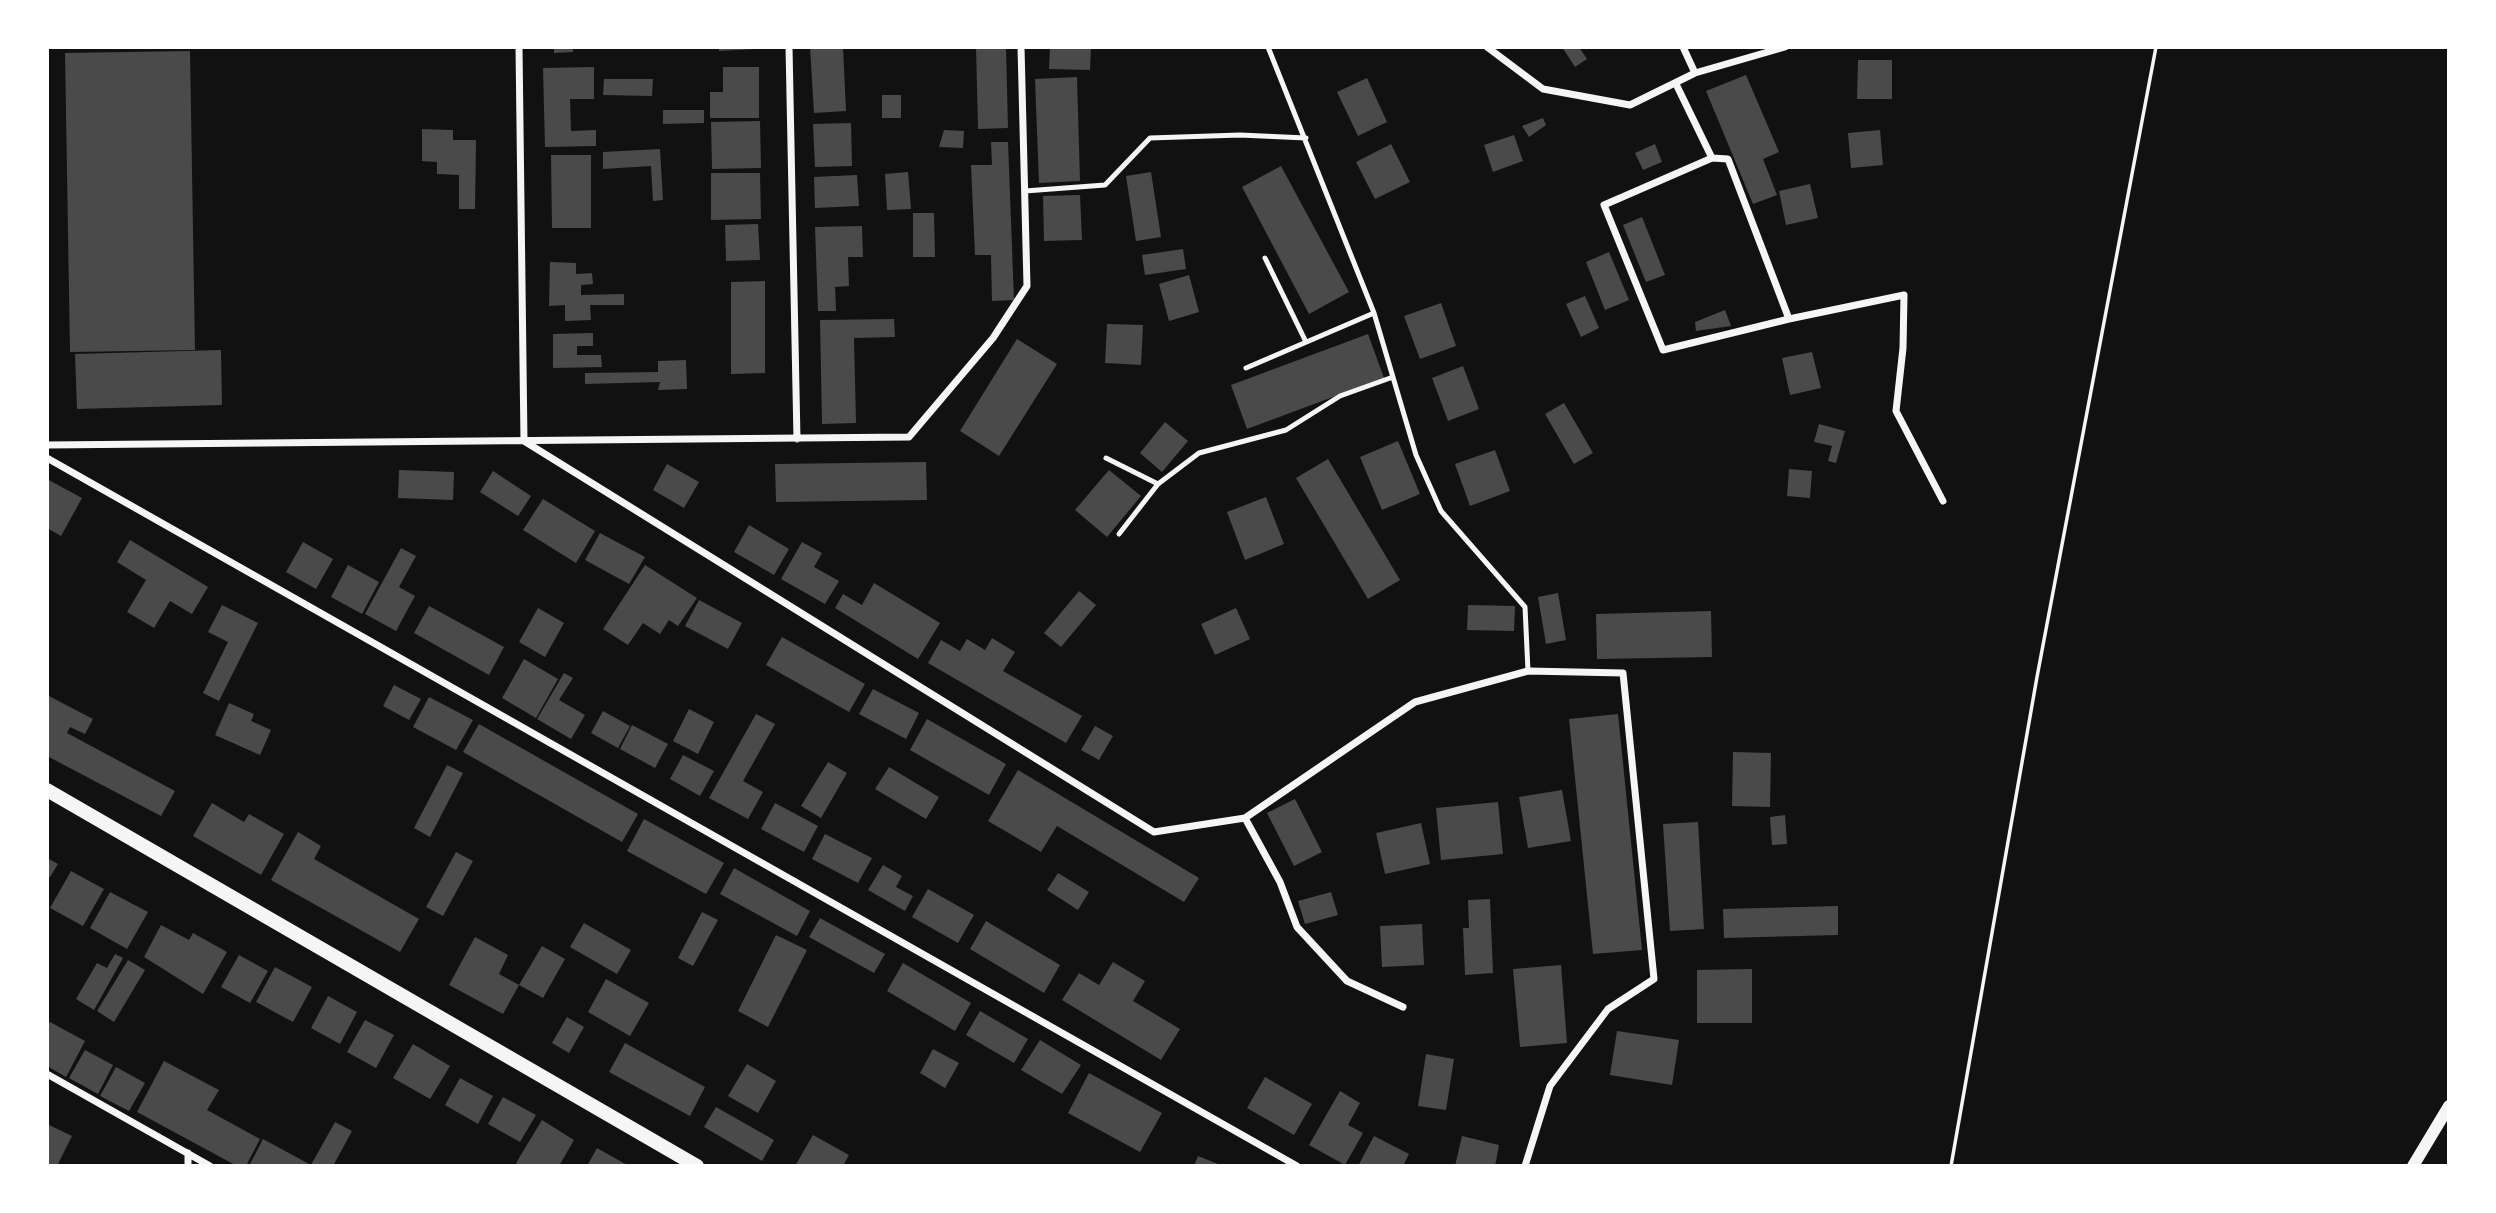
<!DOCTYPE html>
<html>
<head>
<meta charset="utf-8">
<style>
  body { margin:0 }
  #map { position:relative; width:2496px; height:1213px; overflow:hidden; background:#111; font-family:"Source Sans 3",sans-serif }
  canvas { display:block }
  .frame { position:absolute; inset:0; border:49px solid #fff; pointer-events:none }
</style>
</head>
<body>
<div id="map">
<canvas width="2496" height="1213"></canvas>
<div class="frame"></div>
</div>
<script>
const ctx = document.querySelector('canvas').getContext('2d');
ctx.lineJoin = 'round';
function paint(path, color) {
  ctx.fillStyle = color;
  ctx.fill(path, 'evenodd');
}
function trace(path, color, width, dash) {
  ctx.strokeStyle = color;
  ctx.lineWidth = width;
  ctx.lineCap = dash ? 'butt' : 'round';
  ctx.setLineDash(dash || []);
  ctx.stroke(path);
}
paint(new Path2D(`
  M554,47h19v5l-19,1z
  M719,47h36v2l-36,2z
  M810,47h33l3,64 -32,2z
  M976,47h30l2,81 -30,1z
  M1050,47h41l-1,23 -41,-1z
  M1562,47h17l8,12 -12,8z
  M190,51l5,299 -125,2 -5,-299z
  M1858,60h34v39h-35z
  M594,67v32h-24l1,32 25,-1v16l-51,1 -2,-79z
  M723,67h36v51h-49v-26h13z
  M1746,75l33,77 -16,7 14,36 -24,9 -47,-113z
  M1077,77l3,104 -41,2 -4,-104z
  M1367,78l20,44 -29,14 -21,-44z
  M604,79h49l-1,17 -49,-1z
  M882,95h19v23h-19z
  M663,110h41v13l-41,1z
  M1543,118l3,7 -17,12 -7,-11z
  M760,121l1,47 -49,1 -1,-47z
  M851,123l1,43 -37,1 -2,-43z
  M422,129l31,1v10h23l-1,69h-16v-34l-22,-1v-12l-15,-1z
  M944,130l20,1 -1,17 -24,-1z
  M1880,130l3,35 -32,3 -3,-35z
  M1514,135l9,26 -30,11 -9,-27z
  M991,142h17l6,158 -22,1 -1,-46h-16l-4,-90h21z
  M1391,144l19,38 -35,17 -19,-37z
  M1655,144l7,18 -19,8 -8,-17z
  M660,149l3,51 -10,1 -2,-35 -48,3v-17z
  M551,155h40v73h-39z
  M1281,166l68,126 -40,22 -67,-127z
  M908,172l3,37 -24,1 -2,-36z
  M1151,172l10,65 -25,4 -10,-65z
  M711,173h49l1,46 -50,1z
  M857,175l2,31 -44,2 -1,-31z
  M1810,184l8,34 -32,7 -7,-34z
  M1080,195l2,45 -38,1 -1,-45z
  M913,213h21l1,44h-22z
  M1642,217l23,58 -19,7 -23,-57z
  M758,224l2,36 -34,1 -1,-36z
  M862,226l1,31h-15l1,29 -14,1 1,24h-18l-3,-84z
  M1183,249l3,20 -41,6 -3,-20z
  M1609,252l20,48 -24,10 -19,-48z
  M550,262l26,1v11l16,-1 1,11 -12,1v10l43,-1v11h-34l1,15 -26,1v-16l-16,1z
  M1189,275l10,37 -30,9 -10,-37z
  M765,281v92l-34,1v-92z
  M1585,296l14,32 -18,9 -15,-33z
  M1441,303l15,43 -36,13 -16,-43z
  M1725,310l6,16 -35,5 -1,-9z
  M894,319l1,18 -41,1 2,85 -34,1 -2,-104z
  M1107,324l36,1 -2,40 -36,-2z
  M593,333v13h-16v9h24l1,12 -49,1v-34z
  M1368,334l16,44 -137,51 -16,-44z
  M1017,339l40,25 -58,92 -39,-25z
  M221,350l1,55 -145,4 -2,-55z
  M1812,352l9,36 -31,7 -8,-37z
  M686,360l1,29 -29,1 2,-8 -75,2v-11l73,-1v-11z
  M1463,366l16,43 -31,12 -16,-43z
  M1564,403l29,50 -19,11 -29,-50z
  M1165,422l23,19 -26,31 -22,-19z
  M1819,424l26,7 -9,32 -8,-2 4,-15 -18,-4z
  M1398,441l22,53 -38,16 -22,-53z
  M1495,450l15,41 -40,15 -15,-42z
  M1328,459l72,121 -32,19 -72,-121z
  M926,462l1,38 -151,2 -1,-38z
  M667,464l32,18 -15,26 -31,-18z
  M1789,469l23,2 -2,27 -23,-2z
  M399,470l55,2 -1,28 -55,-2z
  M1109,470l32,26 -34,41 -32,-27z
  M493,471l38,25 -13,20 -38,-24z
  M47,479l35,19 -21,38 -14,-8z
  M1266,497l18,47 -39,16 -18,-48z
  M543,499l52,32 -19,32 -53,-33z
  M749,525l40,24 -15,26 -40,-23z
  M600,533l45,24 -16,27 -44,-24z
  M130,540l78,47 -16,27 -22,-13 -16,27 -27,-16 19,-32 -29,-18z
  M303,542l30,17 -17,30 -30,-17z
  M802,542l20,11 -8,14 25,14 -14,23 -44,-25z
  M401,548l15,8 -17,31 16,9 -19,35 -31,-17z
  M348,565l31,17 -17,32 -31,-17z
  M645,565l52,33 -19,28 -9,-6 -9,14 -17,-11 -15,22 -25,-16z
  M874,583l66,40 -22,36 -83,-51 8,-14 19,11z
  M1079,591l17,14 -35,42 -17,-14z
  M1558,593l8,47 -20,4 -8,-47z
  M699,600l43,23 -14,26 -43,-23z
  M222,605l36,18 -39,78 -16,-8 25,-51 -20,-10z
  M1468,605l47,1 -1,25 -47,-1z
  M429,606l75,41 -15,28 -75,-42z
  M538,608l26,15 -19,34 -26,-15z
  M1236,608l14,31 -35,16 -14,-31z
  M1711,611l1,46 -115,2 -1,-45z
  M782,637l83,47 -16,28 -83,-47z
  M992,638l23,14 -12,19 79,45 -16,27 -138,-80 13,-23 19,11 7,-12 18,11z
  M524,659l34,20 -22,39 -34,-20z
  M564,673l9,5 -14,22 26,15 -14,24 -34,-20z
  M394,685l27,14 -12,21 -26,-14z
  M873,689l46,24 -13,26 -47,-25z
  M47,695l46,24 -8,15 -15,-7 -3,6 108,58 -14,25 -114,-60z
  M429,697l44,23 -17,30 -43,-23z
  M229,703l25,11 -3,7 20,9 -11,25 -45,-20z
  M689,709l25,13 -16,32 -25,-13z
  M603,711l27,15 -12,22 -27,-15z
  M756,714l19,10 -32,57 20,11 -15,27 -39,-21z
  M1618,714l24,236 -49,4 -24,-235z
  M927,719l79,45 -17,31 -79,-45z
  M479,724l159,90 -16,28 -159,-90z
  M632,725l36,19 -13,24 -35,-19z
  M1095,726l18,10 -14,24 -18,-10z
  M1733,752l38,1 -1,54 -38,-1z
  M683,755l31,16 -14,25 -30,-17z
  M828,762l19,11 -26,45 -20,-12z
  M447,765l16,8 -33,64 -16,-9z
  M889,767l50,30 -13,22 -51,-30z
  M1018,770l181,108 -15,24 -127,-76 -16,26 -53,-31z
  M1562,790l9,51 -43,7 -9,-51z
  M1295,799l27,53 -28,14 -27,-53z
  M1498,802l5,52 -62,6 -5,-52z
  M212,803l32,19 5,-8 35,20 -23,41 -68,-39z
  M775,803l43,23 -14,26 -43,-23z
  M1785,815l2,29 -15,1 -2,-28z
  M644,819l80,44 -18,31 -79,-43z
  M1698,822l6,107 -34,2 -7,-107z
  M1421,823l9,41 -45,10 -9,-41z
  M298,832l23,14 -7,13 105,60 -19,33 -129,-72z
  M825,834l47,24 -14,25 -46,-24z
  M456,852l17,9 -30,55 -17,-9z
  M47,858l11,6 -8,13 -3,-1z
  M883,865l19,11 -6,11 17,9 -8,15 -37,-21z
  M734,868l76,43 -13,25 -77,-42z
  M71,871l33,18 -21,37 -33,-18z
  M1058,873l31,19 -11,18 -31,-20z
  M928,889l46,26 -16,28 -46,-26z
  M110,892l38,20 -21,37 -37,-21z
  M1331,892l7,23 -33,9 -7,-23z
  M1490,899l3,74 -28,2 -2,-47h6l-1,-28z
  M1838,906v29l-114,3 -1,-29z
  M702,912l16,8 -25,46 -15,-8z
  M820,918l65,36 -11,19 -65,-36z
  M986,921l74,44 -16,28 -74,-44z
  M584,923l47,27 -14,24 -47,-27z
  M1422,924l2,41 -42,2 -2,-41z
  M161,925l28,15 4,-7 34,19 -24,42 -59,-37z
  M776,935l31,15 -39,77 -30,-16z
  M475,937l33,18 -9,19 20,11 -16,29 -54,-29z
  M542,946l23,13 -22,39 -24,-13z
  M115,954l8,4 -29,52 -18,-11 21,-36 10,5z
  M239,955l29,16 -18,32 -29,-16z
  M128,960l17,10 -31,52 -17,-11z
  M1113,962l32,19 -12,20 47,28 -19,31 -99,-60 17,-27 20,12z
  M903,963l68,40 -16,28 -68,-40z
  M1561,965l6,78 -47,4 -7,-78z
  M275,967l37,20 -19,35 -37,-20z
  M1752,969v54h-55v-53z
  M606,979l43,24 -19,33 -42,-24z
  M328,996l29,16 -17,32 -29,-16z
  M980,1011l48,28 -14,24 -48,-28z
  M567,1017l17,10 -15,26 -17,-10z
  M365,1020l29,15 -18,33 -29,-16z
  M50,1022l35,19 -19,36 -19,-11v-39z
  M1617,1031l62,9 -7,45 -62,-10z
  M1040,1040l41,25 -19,29 -41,-24z
  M625,1043l80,44 -15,29 -81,-44z
  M413,1044l37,22 -20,33 -37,-21z
  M933,1049l26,14 -14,25 -25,-15z
  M85,1050l28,15 -15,29 -29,-16z
  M1426,1054l28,5 -8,51 -28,-4z
  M164,1061l55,29 -12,20 53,29 -14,27h-9l-100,-54z
  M747,1064l29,17 -18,32 -30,-17z
  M116,1067l29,16 -16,28 -29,-15z
  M1089,1073l73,40 -22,39 -72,-39z
  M1265,1077l47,27 -18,31 -47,-27z
  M460,1078l33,18 -15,28 -33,-19z
  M1340,1091l20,12 -12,22 15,8 -18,32 -36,-20z
  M503,1097l33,18 -16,27 -32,-18z
  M716,1107l58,33 -12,21 -58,-34z
  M542,1120l32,20 -15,26h-39l-4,-3z
  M335,1122l17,9 -19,35h-84l14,-27 48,26z
  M47,1124l25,12 -15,30 -10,-3z
  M813,1135l36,20 -6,11h-48z
  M1374,1136l35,18 -6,12h-45z
  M1462,1136l37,9 -4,21h-40z
  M597,1148l32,18h-42z
  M1198,1156l25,10h-29z`), '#4a4a4a');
trace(new Path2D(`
  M1951,1166l86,-489 119,-630`), '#f5f5f5', 3.5);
trace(new Path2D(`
  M1268,47l106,266 42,142 25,56 84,96 3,64
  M1025,191l80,-6 45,-47 90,-3 66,3
  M1265,258l41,84
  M1246,368l128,-55
  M1106,458l52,26
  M1119,534l39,-50 41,-31 87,-23 54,-34 53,-19`), '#f5f5f5', 5);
trace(new Path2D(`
  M519,47l5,394 630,391 91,-14 170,-116 113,-31 95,2 31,306 -46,30 -58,77 -25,80
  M789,47l8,392
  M1487,47l56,42 87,16 65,-32 90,-26
  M1683,47l12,26
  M1676,84l36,74 16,1 61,160 -126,31 -59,-145 108,-47
  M1789,319l115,-24 -1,53 -7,63 47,90
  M47,445l862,-8 84,-99 34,-52 -6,-239
  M47,458l1250,708
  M1245,818l35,64 17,45 50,54 56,26
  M47,1074l163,92
  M188,1166v-13`), '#f5f5f5', 7);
trace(new Path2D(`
  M2413,1166l36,-60`), '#f5f5f5', 12);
trace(new Path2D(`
  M47,790l650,376`), '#f5f5f5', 14);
</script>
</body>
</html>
